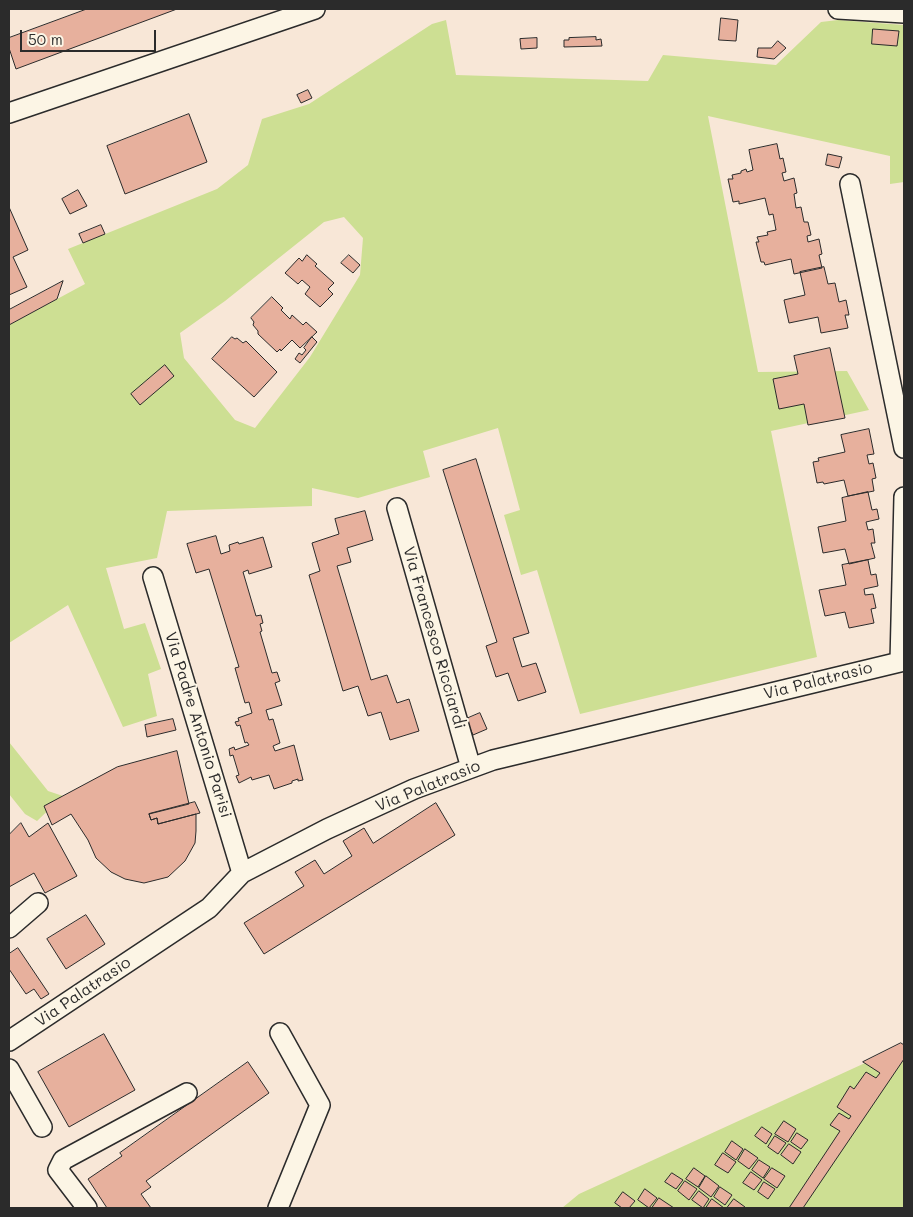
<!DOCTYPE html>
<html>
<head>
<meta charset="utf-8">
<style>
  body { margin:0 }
  #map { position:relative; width:913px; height:1217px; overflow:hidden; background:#f8e7d7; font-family:Mali,sans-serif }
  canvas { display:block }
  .frame { position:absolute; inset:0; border:10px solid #2b2b2b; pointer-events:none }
  .scale { position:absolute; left:20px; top:30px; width:136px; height:22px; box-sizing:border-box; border:2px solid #2b2b2b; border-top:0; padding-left:6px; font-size:15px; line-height:18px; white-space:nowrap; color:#2b2b2b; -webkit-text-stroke:4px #fcf5e5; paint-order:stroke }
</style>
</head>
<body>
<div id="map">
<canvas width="913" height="1217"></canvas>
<div class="frame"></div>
<div class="scale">50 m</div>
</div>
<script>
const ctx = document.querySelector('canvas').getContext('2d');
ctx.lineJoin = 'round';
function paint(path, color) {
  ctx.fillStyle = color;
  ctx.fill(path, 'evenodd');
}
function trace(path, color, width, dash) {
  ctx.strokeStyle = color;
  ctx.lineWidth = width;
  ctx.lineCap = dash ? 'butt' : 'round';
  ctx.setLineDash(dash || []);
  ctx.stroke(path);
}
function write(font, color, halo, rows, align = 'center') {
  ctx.font = font + ' Mali,sans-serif';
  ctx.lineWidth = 4;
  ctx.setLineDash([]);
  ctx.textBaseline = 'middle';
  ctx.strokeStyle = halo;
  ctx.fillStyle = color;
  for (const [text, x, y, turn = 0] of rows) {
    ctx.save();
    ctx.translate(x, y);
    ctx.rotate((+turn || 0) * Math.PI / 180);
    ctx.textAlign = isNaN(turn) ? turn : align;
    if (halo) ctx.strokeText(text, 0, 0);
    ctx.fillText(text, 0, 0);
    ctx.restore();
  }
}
paint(new Path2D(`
  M446,20l10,55 192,6 15,-26 113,10 45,-43 17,-2 66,5v157l-14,2v-28l-182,-40 50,256 89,-1 22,39 -98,21 46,226 -237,57 -43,-144 -16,5 -17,-60 16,-5 -22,-82 -75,23 7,26 -72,21 -46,-10v18l-145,5 -10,47 -51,10 18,61 21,-6 16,46 -13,5 9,42 -34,11 -55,-122 -59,38v-318l76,-41 -17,-35 149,-60 31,-24 14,-46 47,-15 123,-80zM344,217l19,21 -3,37 -50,82 -55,71 -20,-8 -51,-62 -4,-25 45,-32 99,-79z
  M9,742l39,49 15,5 -26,25 -12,-7 -16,-20z
  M900,1047l4,3v158h-342l17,-14z`), '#cddf93');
const building = new Path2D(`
  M87,9h90l-161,60 -7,-21v-10z
  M721,18l17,2 -2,21 -17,-1z
  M873,29l26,2 -2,15 -25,-2z
  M596,37v3l5,-1 1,7 -38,1v-7h5v-2z
  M537,38v10l-16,1 -1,-10z
  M778,41l8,7 -12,11 -17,-2 1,-9h13z
  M308,90l4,8 -11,5 -4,-8z
  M189,114l18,48 -82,32 -18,-48z
  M777,144l3,15 3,-1 3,14 -4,1 2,8 10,-3 3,15 -3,1 2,14 5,-1 3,15h4l3,13 -4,1 1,6 11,-3 3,15 -3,1 3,13 -28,6 -3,-15 -26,6 -1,-3h-3l-5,-20h3l-2,-5 11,-2 -1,-3 9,-2 -3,-16 -4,1 -4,-17 -26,6v-3l-6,1 -5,-23h5l-1,-4 9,-2v-2l5,-2 1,3 6,-2 -4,-20z
  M828,154l14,3 -3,11 -13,-3z
  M78,190l9,16 -17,8 -8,-15z
  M9,207l19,43 -15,7 14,30 -18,8z
  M101,225l4,9 -22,9 -4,-9z
  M307,255l10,9 -2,2 19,17 -6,6 5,5 -13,13 -15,-13 5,-7 -8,-7 -4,4 -13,-11 14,-15 3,3z
  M349,255l11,10 -7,8 -12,-10z
  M824,267l4,17 7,-1 4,19 7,-2 3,15h-4l3,13 -27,5 -3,-16 -29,6 -5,-23 21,-5 -5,-23z
  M63,281l-6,18 -48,26v-15z
  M272,297l11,11 -2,2 9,9 2,-4 11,10 3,-3 11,10 -17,16 -8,-8 -11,11 -1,-2 -3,3 -19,-18v-3l-5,-6 1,-3 -3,-4z
  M232,337l3,2 2,-1 6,5 3,-2 31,31 -23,25 -42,-38z
  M312,337l5,5 -17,21 -5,-4 4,-6 3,2 4,-5 -2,-2z
  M830,348l15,70 -37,7 -4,-21 -25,5 -6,-30 25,-5 -4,-18z
  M165,365l9,11 -34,29 -9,-11z
  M869,429l5,25 -7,1 2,9 4,-1 3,15 -4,1 2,12 -26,5 -4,-16 -20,4 -1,-2 -6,1 -4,-21 6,-1 -1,-3 27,-6 -4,-17z
  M476,459l53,174 -16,5 9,29 14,-4 10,29 -28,9 -10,-28 -12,4 -10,-31 11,-4 -54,-172z
  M868,492l4,18 5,-1 2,10 -13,3 2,8 5,-1 2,14h-4l4,15 -26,6 -4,-15 -22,4 -5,-26 28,-6 -4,-23z
  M365,511l8,29 -26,8 4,14 -14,4 34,114 16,-5 10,28 12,-4 10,32 -29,9 -9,-28 -13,4 -10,-30 -15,5 -34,-116 11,-4 -8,-28 27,-9 -4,-15z
  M216,536l5,18 9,-3 -1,-6 9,-3 1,2 24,-7 9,30 -23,7 -1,-4 -5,2 13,44 5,-1 2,8 -3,1 2,7 -2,1 12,41 5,-1 3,9 -5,2 7,22 -16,5 3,10 4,-1 7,24 -7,3 2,5 19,-6 9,35 -5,1v-2l-6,2v2l-18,6 -5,-14 -17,5 -1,-3 -12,6 -3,-7 3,-1 -6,-20 -3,1 -1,-7 5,-2 1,3 14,-5 -2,-3 -2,1 -5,-18 -3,1 -2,-4 4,-1 -1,-3 14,-5 -3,-11 -4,1 -10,-35 4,-1 -30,-98 -13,4 -9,-29z
  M868,560l3,15 5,-1 2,12 -14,3 1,6 8,-1 3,14 -5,1 3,14 -25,5 -4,-16 -20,4 -6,-26 27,-5 -4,-20z
  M480,713l7,16 -14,6 -7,-16z
  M173,719l3,11 -29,7 -2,-12z
  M177,751l12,53 -40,10 2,6 6,-2 1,6 38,-10v17l-1,12 -10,18 -17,16 -24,6 -19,-4 -14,-7 -15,-14 -8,-18 -17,-26 -19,11 -8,-19 73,-39z
  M195,802l5,11 -42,11 -1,-6 -6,2 -2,-6z
  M436,803l19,32 -191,119 -20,-31 60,-37 -9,-14 20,-12 9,14 28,-18 -9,-15 21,-13 9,15z
  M21,823l8,14 19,-14 29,53 -32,17 -11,-20 -25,14v-52z
  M86,915l19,29 -39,25 -19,-30z
  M18,948l31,46 -8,5 -7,-10 -8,5 -17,-25v-15z
  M104,1034l31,56 -66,37 -31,-55z
  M901,1043l3,2v14l-101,149h-14l51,-77 -10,-6 9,-12 10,6 2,-3 -14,-9 13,-21 4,3 12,-17 10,6 4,-5 -17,-11z
  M248,1062l21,31 -123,88 5,6 -10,7 10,14h-44l-19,-29 34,-23 -2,-3z
  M784,1121l12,8 -8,13 -13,-8z
  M762,1127l10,7 -6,10 -11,-8z
  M797,1133l11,7 -7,9 -10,-7z
  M775,1136l11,7 -8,11 -10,-7z
  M732,1141l11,8 -7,11 -11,-8z
  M789,1144l12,8 -8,12 -12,-9z
  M745,1149l13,9 -9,11 -11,-8z
  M723,1153l13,9 -8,11 -13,-8z
  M759,1160l11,7 -7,11 -11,-8z
  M694,1168l11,8 -7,11 -12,-8z
  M772,1168l13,8 -8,12 -13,-9z
  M751,1172l11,8 -8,10 -11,-7z
  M672,1173l11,7 -7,9 -11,-7z
  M706,1176l13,10 -8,11 -12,-9z
  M685,1181l12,8 -8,11 -11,-9z
  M764,1182l11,7 -7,10 -10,-7z
  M720,1187l12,8 -7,10 -11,-8z
  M645,1189l12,9 -8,10 -11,-8z
  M699,1191l10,8 -6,9 -11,-8z
  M623,1192l12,9 -6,7h-7l-7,-5z
  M659,1198l15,10h-22z
  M712,1199l12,9h-18z
  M734,1199l11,8 -1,1h-17z`);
paint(building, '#e7b09d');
trace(building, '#2b2b2b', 1);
const minor = new Path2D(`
  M838,9l66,4
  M9,113l306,-104
  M850,184l54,264
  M397,508l74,260
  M153,577l89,296
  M900,662l4,-165
  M9,928l29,-25
  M9,1041l200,-133 33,-35 85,-44 87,-40 79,-29 411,-99
  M9,1069l33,58
  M87,1208l-29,-38 5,-10 124,-67
  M278,1208l42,-103 -40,-72`);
trace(minor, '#2b2b2b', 22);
trace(minor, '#fcf5e5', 19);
write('16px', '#2b2b2b', '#fcf5e5', [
  ["Via Francesco Ricciardi",434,638,74],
  ["Via Palatrasio",818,681,-14],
  ["Via Padre Antonio Parisi",198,725,73],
  ["Via Palatrasio",428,786,-22],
  ["Via Palatrasio",83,992,-34]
]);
</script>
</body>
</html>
